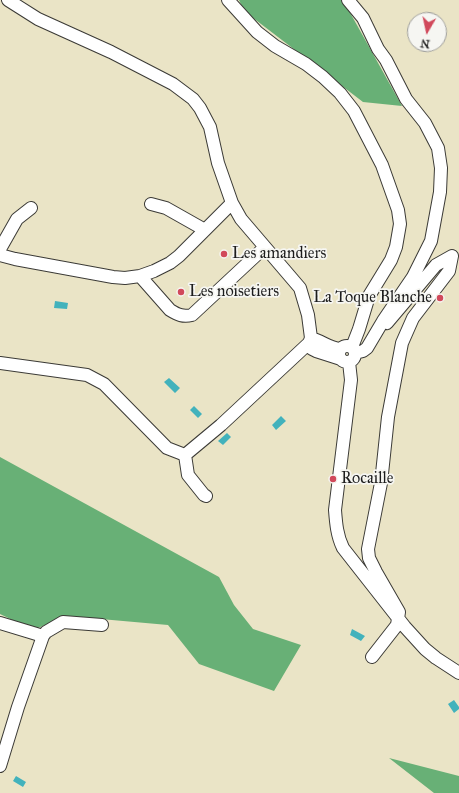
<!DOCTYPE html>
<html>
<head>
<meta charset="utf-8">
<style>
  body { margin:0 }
  #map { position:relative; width:459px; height:793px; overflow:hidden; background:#eae4c6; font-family:"IM FELL Great Primer",serif }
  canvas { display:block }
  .north { position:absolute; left:407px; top:12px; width:40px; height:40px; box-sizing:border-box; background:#f6f6f2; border:1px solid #9f9f9c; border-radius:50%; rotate:189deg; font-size:11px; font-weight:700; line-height:16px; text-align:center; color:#1c1c1c }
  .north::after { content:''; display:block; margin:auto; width:14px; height:18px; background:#d1495b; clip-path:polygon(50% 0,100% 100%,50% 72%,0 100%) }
</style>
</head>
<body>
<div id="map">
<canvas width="459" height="793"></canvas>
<div class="north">N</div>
</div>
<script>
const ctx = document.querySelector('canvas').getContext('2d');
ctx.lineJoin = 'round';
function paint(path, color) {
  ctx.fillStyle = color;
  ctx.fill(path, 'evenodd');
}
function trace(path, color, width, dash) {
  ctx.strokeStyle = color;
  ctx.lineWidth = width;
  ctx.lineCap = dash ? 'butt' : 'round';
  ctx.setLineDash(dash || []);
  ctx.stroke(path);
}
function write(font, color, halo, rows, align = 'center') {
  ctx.font = font + ' "IM FELL Great Primer",serif';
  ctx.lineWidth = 3.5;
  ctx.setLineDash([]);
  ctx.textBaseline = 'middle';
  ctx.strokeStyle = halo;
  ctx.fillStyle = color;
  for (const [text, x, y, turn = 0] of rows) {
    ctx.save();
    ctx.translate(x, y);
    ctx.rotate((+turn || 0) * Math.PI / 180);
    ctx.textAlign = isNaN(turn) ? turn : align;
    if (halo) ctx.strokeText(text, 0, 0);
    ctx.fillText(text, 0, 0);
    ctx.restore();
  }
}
paint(new Path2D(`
  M239,0h104l59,106 -39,-4 -119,-91z
  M0,457l219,120 15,28 19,24 48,16 -27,46 -75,-27 -31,-39 -101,-9 -34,14 -33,-16z
  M389,758l70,18v17h-25z`), '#68b076');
paint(new Path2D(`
  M55,301l13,2 -1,6 -13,-1z
  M169,378l11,10 -5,5 -11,-11z
  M194,406l8,8 -4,4 -8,-8z
  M281,416l5,5 -10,9 -4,-5z
  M227,433l4,4 -8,8 -5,-4z
  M352,629l13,7 -4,5 -11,-6z
  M454,700l5,7v2l-5,4 -6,-9z
  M16,776l10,6 -3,5 -10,-6z`), '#42b2bc');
const minor = new Path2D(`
  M8,0l30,19 73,33 62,32 20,15 7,9 10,19 8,36 14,40 9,16 59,69 8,27 3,23
  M228,0l29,32 18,14 31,18 17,13 17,16 14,18 28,54 16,45 2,14 -4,23 -5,13 -22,36 -10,33 -7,18
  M348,0l15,18 15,31 8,11 20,39 19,24 13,25 3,20 -1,24 -9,49 -18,36 -30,44 4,2 49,-58 16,-9 -3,15 -36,47 -11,25 -14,74 -7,66 -13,66 1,9 7,14 23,40 -2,13 -25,32
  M151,204l15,4 39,22
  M0,249l17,-30 14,-11
  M0,255l15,4 98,18 12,1 15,-2 14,-5 16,-8 9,-7 53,-53
  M140,276l30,34c8,5 13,7 22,5l73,-68
  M311,338c11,3 18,10 29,11
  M309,343l3,6 4,2 25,8
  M339 354a8 8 0 1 1 16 0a8 8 0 1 1-16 0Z
  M355,353l8,-2 4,-3 16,-27
  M349,362l2,18 -16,130c1,13 2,26 8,38l62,79 20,22 11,9 23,15
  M0,363l87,12 17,9 63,64 18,7
  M185,455l36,-30 88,-82 2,-5
  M185,455l3,20 16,20 2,1
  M0,623l43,13
  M0,766l18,-59 25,-71 3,-4 17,-10 39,3`);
trace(minor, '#3b3a36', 14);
trace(minor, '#fff', 12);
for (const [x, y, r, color] of [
  [224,254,4,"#d1495b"],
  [181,292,4,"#d1495b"],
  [440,298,4,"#d1495b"],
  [333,479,4,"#d1495b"]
]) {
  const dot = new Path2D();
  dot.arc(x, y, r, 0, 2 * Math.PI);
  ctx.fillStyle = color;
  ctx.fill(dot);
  trace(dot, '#f6f6f2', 1.5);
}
write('16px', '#1c1c1c', '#f6f6f2', [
  ["Les amandiers",232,254],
  ["Les noisetiers",189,292],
  ["La Toque Blanche",432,298,"right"],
  ["Rocaille",341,479]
], 'left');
</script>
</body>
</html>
